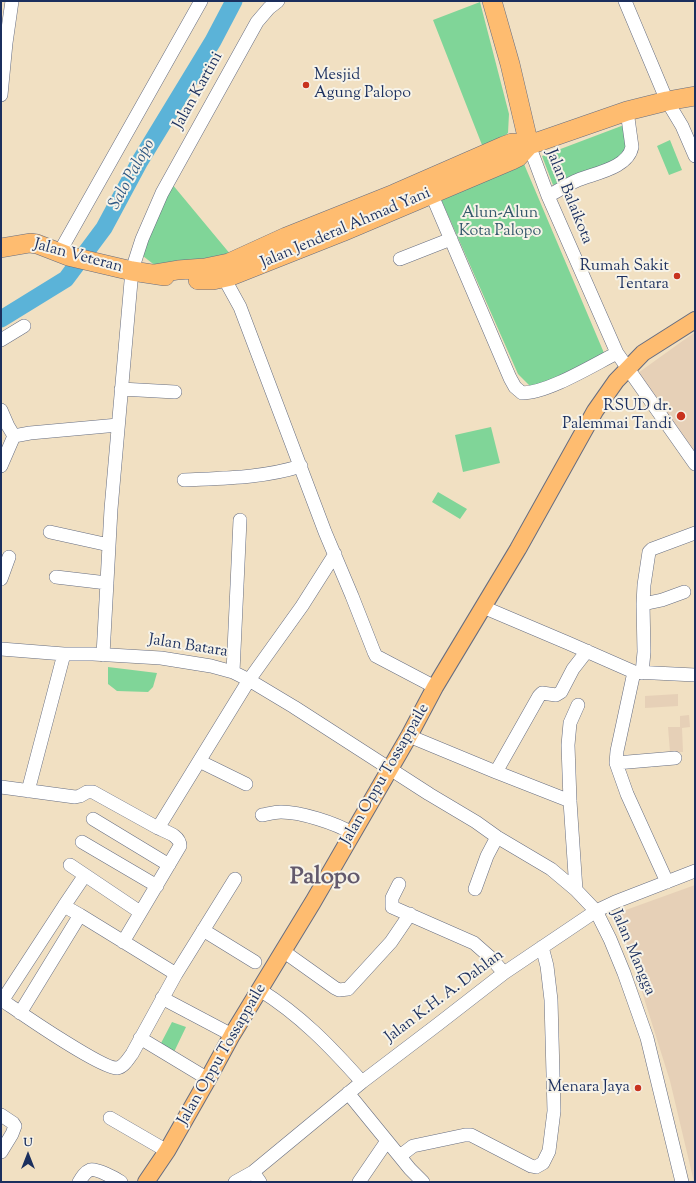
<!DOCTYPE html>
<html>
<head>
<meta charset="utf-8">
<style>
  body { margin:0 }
  #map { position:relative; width:696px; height:1183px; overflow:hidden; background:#f1e0c2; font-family:"Sorts Mill Goudy",serif }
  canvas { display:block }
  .frame { position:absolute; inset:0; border:2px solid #1b2f5e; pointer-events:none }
  .north { position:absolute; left:8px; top:1135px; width:40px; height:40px; -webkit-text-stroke:3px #f7f3e8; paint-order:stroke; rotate:0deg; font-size:11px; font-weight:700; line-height:16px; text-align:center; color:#1b2f5e }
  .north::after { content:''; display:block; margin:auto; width:14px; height:18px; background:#1b2f5e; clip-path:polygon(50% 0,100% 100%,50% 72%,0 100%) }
</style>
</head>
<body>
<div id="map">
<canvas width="696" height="1183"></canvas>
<div class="frame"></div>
<div class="north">U</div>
</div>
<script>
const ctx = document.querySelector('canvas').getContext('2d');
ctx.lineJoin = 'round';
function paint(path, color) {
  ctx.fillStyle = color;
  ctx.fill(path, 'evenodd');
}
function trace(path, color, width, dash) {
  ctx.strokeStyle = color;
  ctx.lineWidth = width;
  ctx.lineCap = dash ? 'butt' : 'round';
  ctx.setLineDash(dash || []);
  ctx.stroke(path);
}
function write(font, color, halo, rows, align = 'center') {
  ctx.font = font + ' "Sorts Mill Goudy",serif';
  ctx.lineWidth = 4;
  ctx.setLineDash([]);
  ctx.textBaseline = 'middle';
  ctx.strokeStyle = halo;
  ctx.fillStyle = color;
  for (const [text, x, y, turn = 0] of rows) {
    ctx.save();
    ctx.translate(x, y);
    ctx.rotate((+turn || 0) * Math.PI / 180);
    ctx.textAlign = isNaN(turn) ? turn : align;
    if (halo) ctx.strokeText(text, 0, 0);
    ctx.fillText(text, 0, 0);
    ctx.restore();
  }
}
paint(new Path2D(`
  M695,332v126l-57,-85z
  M678,694v12l-33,2v-12z
  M689,715l1,12 -8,1 1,24h-13l-2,-25h12v-11z
  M695,885v297h-1l-24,-101 -37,-118 -18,-43 8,-9z`), '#e6d0b7');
paint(new Path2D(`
  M480,2l29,112 -1,19 -7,6 -19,6 -49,-125z
  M624,125l6,16 -9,19 -68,25 -11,-29z
  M670,140l12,30 -13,5 -12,-29z
  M524,164l80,189 -71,36 -15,-15 -78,-177z
  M172,184l59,71 -74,12 -14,-11 1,-15z
  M491,427l9,36 -37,9 -8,-37z
  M438,492l29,17 -7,10 -28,-17z
  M108,667l49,6 -4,14 -5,5 -31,-1 -9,-7z
  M172,1022l14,5 -12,25 -14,-7z`), '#80d598');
trace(new Path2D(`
  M1,319l65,-40 38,-51 36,-67 73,-120 21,-40`), '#5bb3d8', 17);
const minor = new Path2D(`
  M625,1l42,100 15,25 13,30
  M1,95l5,-52 6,-42
  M529,145l19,51 69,157 78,111
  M431,193l79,185 5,9 7,6c26,0 71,-28 95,-40
  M548,196c10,-5 20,-12 30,-16 17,-7 50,-12 54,-33l-5,-36
  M59,253l142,-252
  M400,259l51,-20
  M224,278l16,29 85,225 27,64 22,56 2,4 59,31
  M1,340l23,-14
  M121,389l54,3
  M1,410l7,16 6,10
  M14,436l16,-3 88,-8
  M1,466l13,-30
  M184,480c40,-2 79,-2 117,-14
  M50,532l59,13
  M56,577l51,6
  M1,579l8,-22
  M684,592l-22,8 -19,4 1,-19 5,-33 3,-3 43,-16
  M483,607l85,36 66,29 61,3
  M1,649l63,5h29l68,4 50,8 22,6 16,8 45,27 135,87 47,28 21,15 54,32 25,21 20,21 14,28 14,34 23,65 35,144
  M103,655l8,-146 21,-239 10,-31 20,-46 95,-171 12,-14 9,-7
  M233,672l7,-152
  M634,672l-17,79 -1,12 11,31 40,88
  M642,673l2,-21 -1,-48
  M409,736l87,36 43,-76 3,-3 14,2 5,-3 12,-23 14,-18
  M199,761l47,23
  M616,763l59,-5
  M496,772l74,29
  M1,787l74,10 5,-1 7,-4h6l65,36 91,-148 53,-74 33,-52
  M28,791l36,-137
  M262,815c6,-1 12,-3 19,-3 20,0 54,11 71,21
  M93,819l76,46
  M82,842l75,44
  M70,865l70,47
  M399,884l-7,14v9l82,36 17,15 13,15
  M475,889l12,-33 10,-19
  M576,890l-6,-89 -2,-56 2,-22 8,-18
  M64,906l16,9 96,59 -44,80c-4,5 -8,13 -15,14 -14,1 -89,-50 -105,-61l-6,-4 -2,-5z
  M64,906l21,-31
  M203,930l52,32
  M123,942l57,-96c0,-11 -14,-14 -22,-18
  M283,951l52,37 4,2 9,-1 43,-47 19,-28
  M176,974l59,-95
  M260,990c40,25 70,56 102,92
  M162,998l70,37
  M20,1013l60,-98
  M140,1038l68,41
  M348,1093l62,76 13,13
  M1,1115l12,8 2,3 -3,8 -11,18
  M110,1118l57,33
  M400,1156l13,-10 52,-11h6l60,31 5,1 7,-4 6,-12 5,-40 -3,-111 -4,-34 -5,-19
  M253,1172l7,10
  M79,1182c3,-5 6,-10 11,-12 6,-2 25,8 31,12
  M235,1182l18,-10 109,-90 75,-57 67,-52 92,-62 19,-9 80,-31
  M359,1182l28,-41`);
const major = new Path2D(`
  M146,1182l21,-31 41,-72 24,-44 81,-133 96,-166 26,-49 83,-138 77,-138 21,-30 27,-28 52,-33`);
const highway = new Path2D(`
  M492,1l18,63 19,81
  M1,248l29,-5 7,1 31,12 64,15 33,5
  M154,274l24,-4 27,-2 24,-5 57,-26 108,-43 110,-48 8,-3 17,2 98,-34 40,-10 28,-5
  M198,280h15l18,-4 111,-44 170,-72 6,-3 11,-12`);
trace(minor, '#666d81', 14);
trace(major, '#666d81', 18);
trace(highway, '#666d81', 20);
trace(minor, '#fff', 13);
trace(major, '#febc70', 16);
trace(highway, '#febc70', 19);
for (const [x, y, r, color] of [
  [306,85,4,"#c8321e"],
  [677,276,4,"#c8321e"],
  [681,416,5,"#c8321e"],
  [638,1088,4,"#c8321e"]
]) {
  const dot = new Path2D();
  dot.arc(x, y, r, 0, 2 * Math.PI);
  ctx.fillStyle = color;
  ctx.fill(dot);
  trace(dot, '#f7f3e8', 1.5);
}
write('16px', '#1b2f5e', '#f7f3e8', [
  ["Mesjid",314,76,"left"],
  ["Agung Palopo",314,94,"left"],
  ["Rumah Sakit",669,267],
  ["Tentara",669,285],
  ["RSUD dr.",672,407],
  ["Palemmai Tandi",672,425],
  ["Menara Jaya",630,1088]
], 'right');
write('16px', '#1b2f5e', '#f7f3e8', [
  ["Jalan Kartini",199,91,-61],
  ["Jalan Balaikota",568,197,68],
  ["Jalan Jenderal Ahmad Yani",346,229,-23],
  ["Jalan Veteran",78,257,15],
  ["Jalan Batara",188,647,9],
  ["Jalan Oppu Tossappaile",386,775,-60],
  ["Jalan Mangga",632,953,67],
  ["Jalan K.H. A. Dahlan",445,997,-37],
  ["Jalan Oppu Tossappaile",223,1055,-60]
]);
write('16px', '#34586c', '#f7f3e8', [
  ["Alun-Alun",500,214],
  ["Kota Palopo",500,232]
]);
write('italic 17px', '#2e5783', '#f7f3e8', [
  ["Salo Palopo",133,175,-61]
]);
write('bold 24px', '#635a6d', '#f7f3e8', [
  ["Palopo",325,879]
]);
</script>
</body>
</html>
